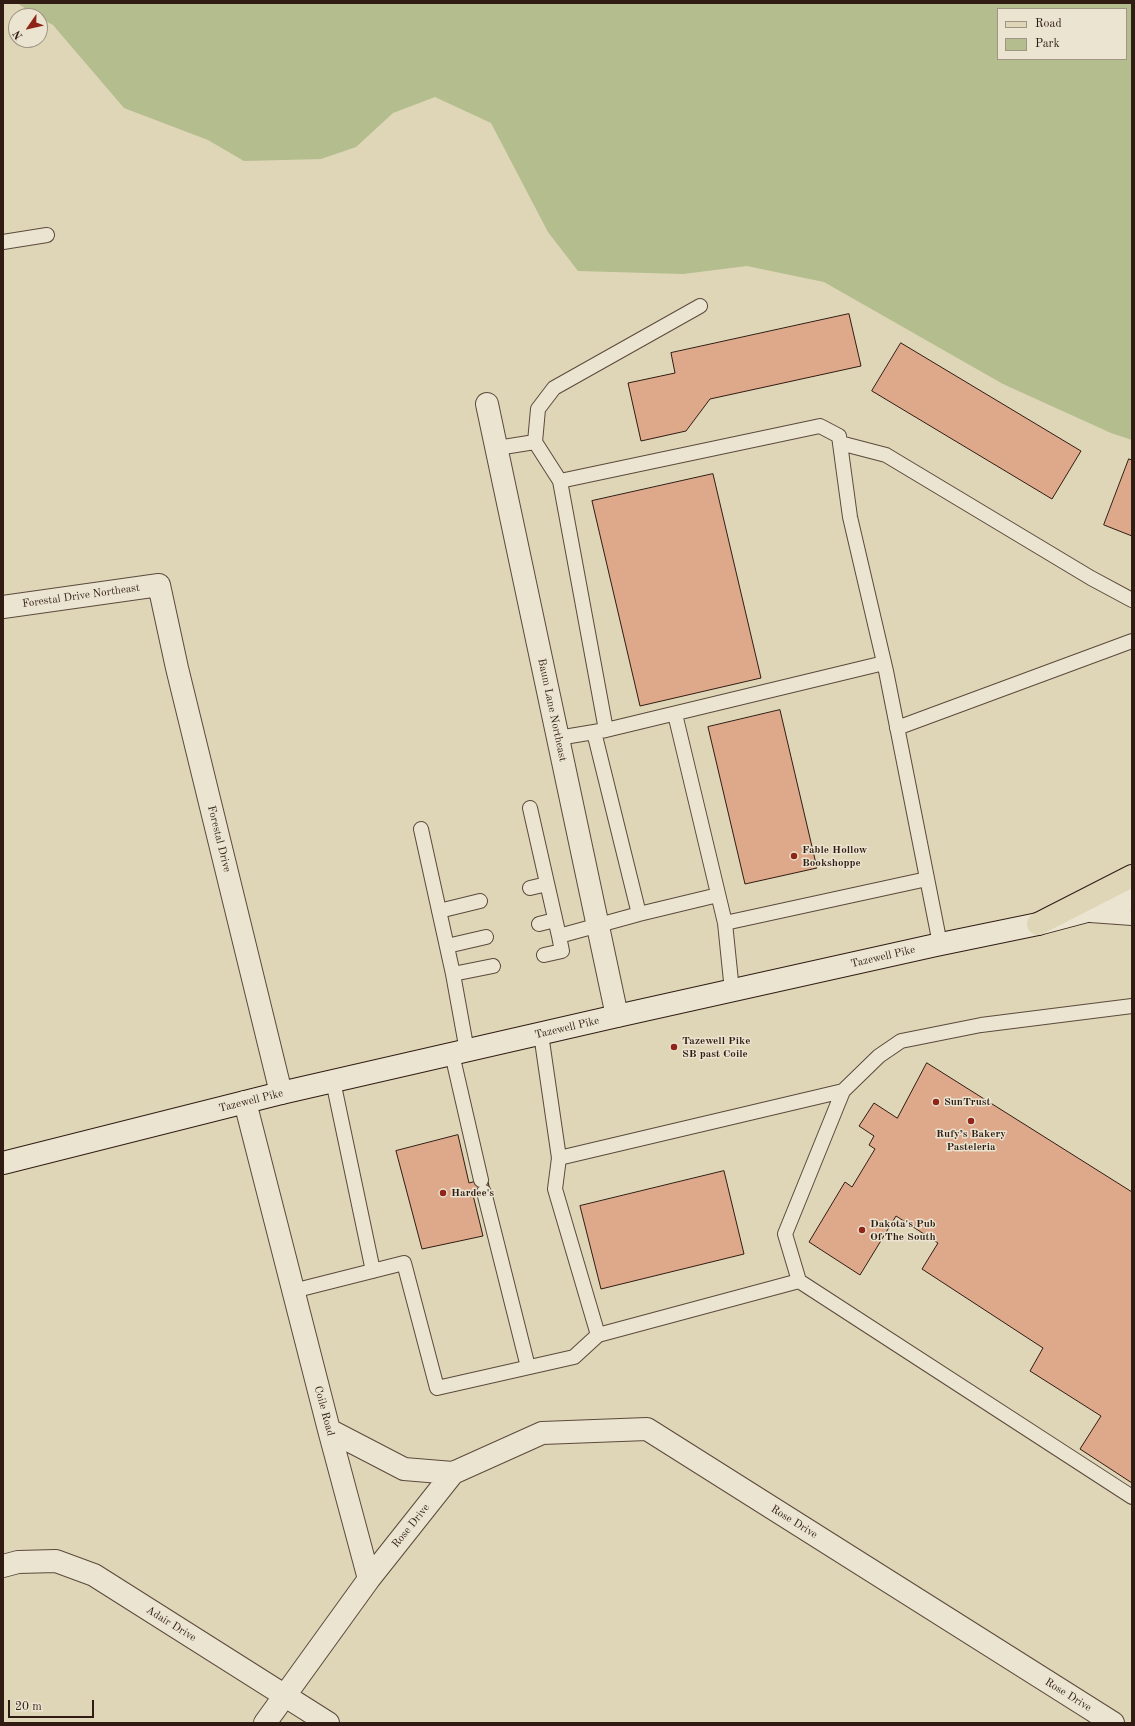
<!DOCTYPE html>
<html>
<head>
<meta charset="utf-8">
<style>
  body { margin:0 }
  #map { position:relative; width:1135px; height:1726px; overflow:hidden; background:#dfd5b7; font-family:"Old Standard TT",serif }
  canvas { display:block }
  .frame { position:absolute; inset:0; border:4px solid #301c13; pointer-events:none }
  .legend { position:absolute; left:997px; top:8px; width:130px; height:52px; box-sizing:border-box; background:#eae4d0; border:1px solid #a09484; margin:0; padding:5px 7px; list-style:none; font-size:12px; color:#301c13 }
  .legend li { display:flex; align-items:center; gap:8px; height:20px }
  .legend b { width:20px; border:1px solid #a09484 }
  .north { position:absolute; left:8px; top:8px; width:40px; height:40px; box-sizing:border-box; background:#eae4d0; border:1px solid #a09484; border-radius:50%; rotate:236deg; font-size:11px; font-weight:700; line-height:16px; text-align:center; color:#301c13 }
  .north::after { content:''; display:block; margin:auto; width:14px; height:18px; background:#8f2418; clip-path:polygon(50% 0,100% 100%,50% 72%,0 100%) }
  .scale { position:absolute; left:8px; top:1700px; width:86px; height:18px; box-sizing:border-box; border:2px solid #301c13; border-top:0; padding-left:5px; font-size:12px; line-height:14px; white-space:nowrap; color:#301c13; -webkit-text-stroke:3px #eae4d0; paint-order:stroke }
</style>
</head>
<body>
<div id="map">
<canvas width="1135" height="1726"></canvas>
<div class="frame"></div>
<ul class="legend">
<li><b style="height:5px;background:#dfd5b7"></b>Road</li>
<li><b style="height:11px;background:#b3bd8d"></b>Park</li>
</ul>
<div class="north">N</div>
<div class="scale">20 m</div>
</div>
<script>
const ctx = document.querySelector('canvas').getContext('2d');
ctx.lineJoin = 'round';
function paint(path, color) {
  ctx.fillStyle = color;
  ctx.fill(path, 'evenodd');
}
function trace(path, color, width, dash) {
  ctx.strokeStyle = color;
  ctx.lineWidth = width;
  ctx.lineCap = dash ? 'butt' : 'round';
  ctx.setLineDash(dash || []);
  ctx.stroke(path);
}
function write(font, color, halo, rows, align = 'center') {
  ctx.font = font + ' "Old Standard TT",serif';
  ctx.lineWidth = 3;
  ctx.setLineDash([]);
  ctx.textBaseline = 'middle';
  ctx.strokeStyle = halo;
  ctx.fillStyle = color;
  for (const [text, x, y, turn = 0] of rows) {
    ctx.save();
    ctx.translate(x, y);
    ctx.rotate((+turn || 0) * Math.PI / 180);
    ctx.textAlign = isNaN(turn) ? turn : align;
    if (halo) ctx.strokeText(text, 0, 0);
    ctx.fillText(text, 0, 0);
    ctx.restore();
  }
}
paint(new Path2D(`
  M17,3h1115v437l-21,-7 -108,-49 -179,-102 -77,-16 -64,8 -105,-3 -30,-39 -57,-109 -56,-26 -42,16 -37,34 -35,12 -77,2 -36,-21 -84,-32 -71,-83 -13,-7v-2h-3zM998,9h128v50h-128z`), '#b3bd8d');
const building = new Path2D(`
  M849,314l12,52 -151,33 -24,32 -45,10 -13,-58 47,-10 -4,-20z
  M901,343l180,108 -29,48 -180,-108z
  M1129,459l3,1v76l-28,-11z
  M713,474l48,204 -121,28 -48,-205z
  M780,710l37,158 -72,16 -37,-157z
  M927,1063l205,129v291l-52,-34 21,-33 -71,-45 13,-23 -121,-79 16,-26 -42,-27 -36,59 -51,-33 36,-60 7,5 23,-38 -6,-4 5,-9 -15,-10 15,-23 23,15z
  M458,1135l11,48 18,-5 3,12 -17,5 10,41 -61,13 -26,-98z
  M724,1171l20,83 -143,35 -21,-83z`);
paint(building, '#dea88a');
trace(building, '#301c13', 1);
const service = new Path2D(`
  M3,242l44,-7
  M535,442l3,-33 16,-21 146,-82
  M840,443l46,12 205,123 41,22
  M497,448l38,-6 25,39 260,-55 19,10 11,81 36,154 54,273
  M560,481l46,249
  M675,714l50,209 7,68
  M897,728l235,-87
  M594,732l45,182
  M558,738l48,-8 278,-67
  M530,808l29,128
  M421,829l32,145 14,77
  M530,888l17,-4
  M439,911l41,-10
  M1090,915l42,3
  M725,923l202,-44
  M539,924l16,-4
  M447,946l39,-9
  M544,955l18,-4 -3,-15 80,-22 79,-19
  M453,974l40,-8
  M541,1034l18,124 284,-67 36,-35 22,-15 80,-16 151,-19
  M452,1054l29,126
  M333,1081l40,190
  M843,1091l-58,143 14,47 333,216
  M559,1158l-4,31 43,146 201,-54
  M484,1192l44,175
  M293,1291l111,-28 33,125 137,-31 24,-22`);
const minor = new Path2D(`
  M487,404l130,612
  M3,607l156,-22 18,83 104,425
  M245,1102l84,328 40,149 -104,144
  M329,1430l75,39 49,4
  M3,1566l15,-4 38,-1 38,14 234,148
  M369,1579l84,-106 89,-40 105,-4 466,294`);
const secondary = new Path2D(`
  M3,1163l278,-70 336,-77 319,-71 102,-21 94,-25`);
const primary = new Path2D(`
  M1038,924l94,-48`);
trace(service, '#5c4a3c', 16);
trace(minor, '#5c4a3c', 24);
trace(secondary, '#301c13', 24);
trace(primary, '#301c13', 24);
trace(service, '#eae4d0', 14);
trace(minor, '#eae4d0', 22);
trace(secondary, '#eae4d0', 22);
trace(primary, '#dfd5b7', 22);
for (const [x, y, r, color] of [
  [794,856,4,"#8f2418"],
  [674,1047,4,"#8f2418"],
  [936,1102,4,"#8f2418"],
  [971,1121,4,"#8f2418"],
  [443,1193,4,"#8f2418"],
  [862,1230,4,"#8f2418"]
]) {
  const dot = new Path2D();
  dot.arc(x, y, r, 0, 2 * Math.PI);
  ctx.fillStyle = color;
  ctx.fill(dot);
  trace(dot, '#eae4d0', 1.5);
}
write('11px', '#301c13', '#eae4d0', [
  ["Forestal Drive Northeast",81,596,-8],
  ["Baum Lane Northeast",552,710,78],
  ["Forestal Drive",219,839,76],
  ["Tazewell Pike",883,957,-13],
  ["Tazewell Pike",567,1028,-13],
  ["Tazewell Pike",251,1101,-14],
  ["Coile Road",324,1411,75],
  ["Rose Drive",794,1522,32],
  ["Rose Drive",411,1526,-51],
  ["Adair Drive",171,1624,32],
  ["Rose Drive",1068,1695,32]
]);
write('bold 11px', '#301c13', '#eae4d0', [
  ["Fable Hollow",802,850],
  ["Bookshoppe",802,863],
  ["Tazewell Pike",682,1041],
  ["SB past Coile",682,1054],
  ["SunTrust",944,1102],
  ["Rufy’s Bakery",971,1134,"center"],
  ["Pasteleria",971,1147,"center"],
  ["Hardee's",451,1193],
  ["Dakota's Pub",870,1224],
  ["Of The South",870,1237]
], 'left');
</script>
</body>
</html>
